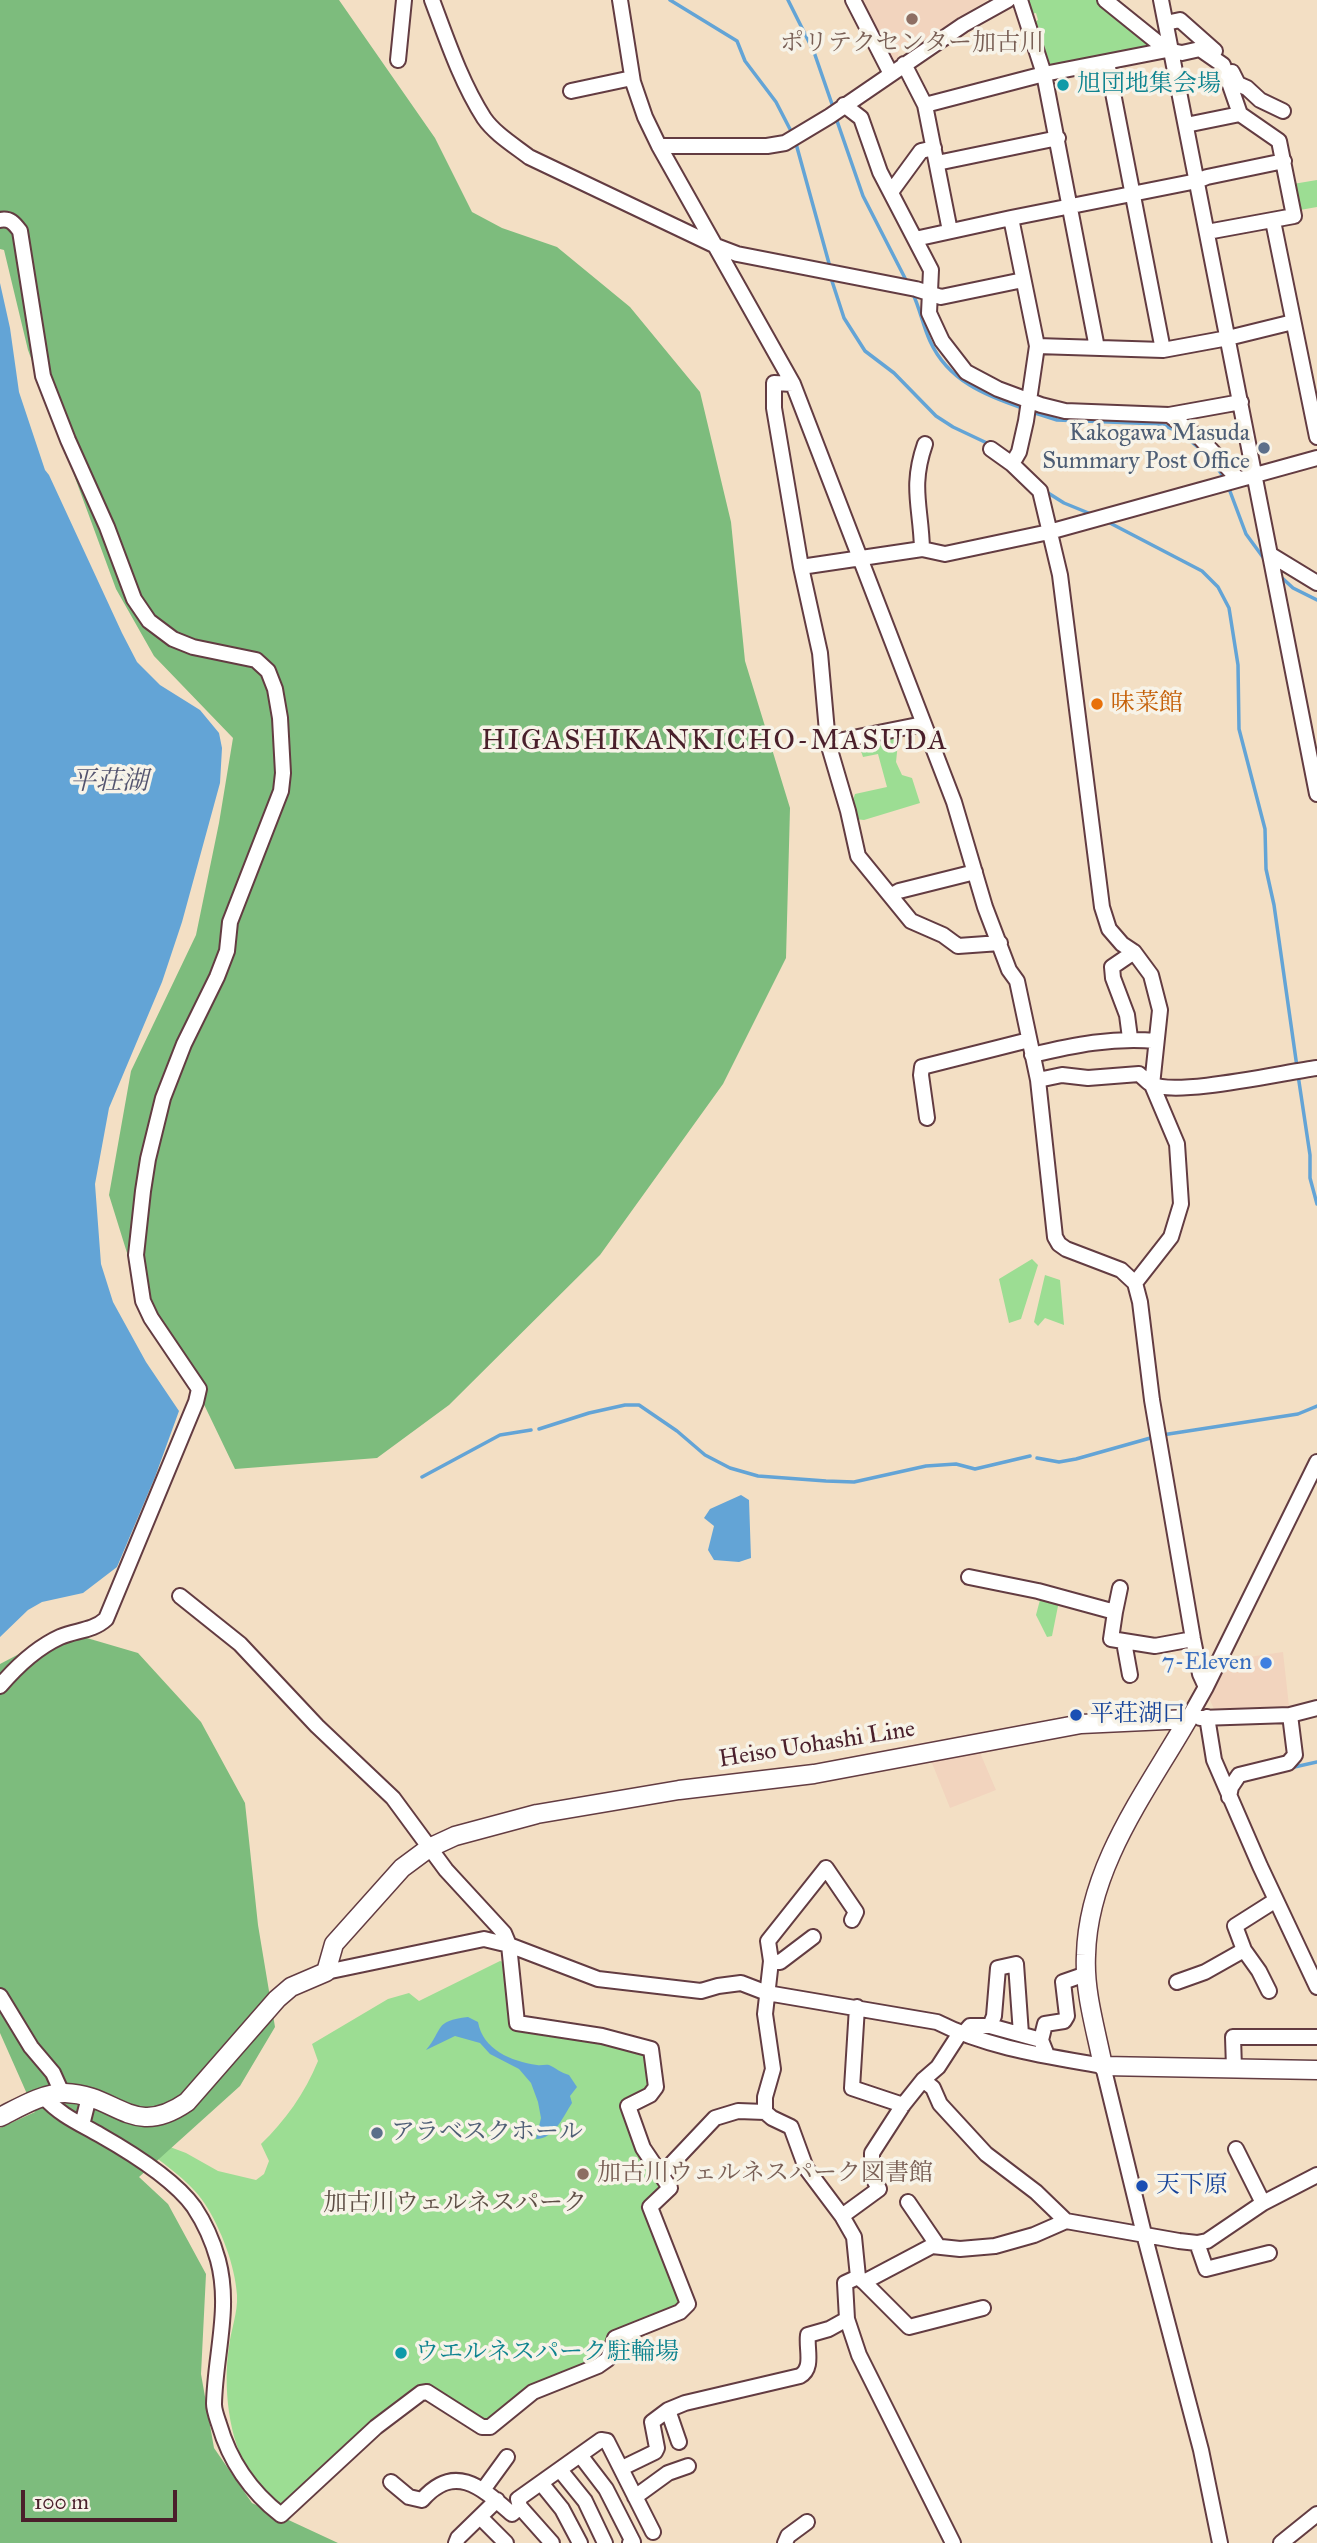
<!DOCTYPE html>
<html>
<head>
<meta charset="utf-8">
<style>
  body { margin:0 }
  #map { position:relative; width:1317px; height:2543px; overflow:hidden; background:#f3dfc4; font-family:"IM FELL Great Primer",serif }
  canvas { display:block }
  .scale { position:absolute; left:21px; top:2490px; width:156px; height:32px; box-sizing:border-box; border:4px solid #4a1f2b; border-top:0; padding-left:9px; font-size:21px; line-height:24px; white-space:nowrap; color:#4a1f2b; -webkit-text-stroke:5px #f7f3e8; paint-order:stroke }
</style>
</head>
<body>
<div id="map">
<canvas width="1317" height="2543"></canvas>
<div class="scale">100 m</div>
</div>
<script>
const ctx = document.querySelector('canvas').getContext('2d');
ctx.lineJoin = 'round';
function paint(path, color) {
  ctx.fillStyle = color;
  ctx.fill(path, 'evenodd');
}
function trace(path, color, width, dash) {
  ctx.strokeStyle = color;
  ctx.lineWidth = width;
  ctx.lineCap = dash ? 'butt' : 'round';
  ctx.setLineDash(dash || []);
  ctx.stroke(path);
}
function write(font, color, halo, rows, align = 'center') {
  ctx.font = font + ' "IM FELL Great Primer","Noto Serif JP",serif';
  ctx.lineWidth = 7;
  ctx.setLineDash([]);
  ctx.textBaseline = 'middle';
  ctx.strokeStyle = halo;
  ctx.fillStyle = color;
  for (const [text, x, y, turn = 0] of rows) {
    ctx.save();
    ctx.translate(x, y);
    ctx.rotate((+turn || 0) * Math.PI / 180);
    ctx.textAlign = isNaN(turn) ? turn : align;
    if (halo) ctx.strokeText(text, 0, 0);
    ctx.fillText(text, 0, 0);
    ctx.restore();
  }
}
paint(new Path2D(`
  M858,0h129l-64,41 -10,-3 -13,9 -4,16 -8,-2z
  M1283,1652l6,54 -75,3 -5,-11 19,-38z
  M978,1748l18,42 -46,18 -20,-50z`), '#f2d4be');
paint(new Path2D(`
  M1029,0h72l49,43 -2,6 -95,19 -5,-4 -14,-42 4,-2 -2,-7 -5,1z
  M1317,180v27l-17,3 -1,-7 -3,1 -3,-20z
  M899,733l-3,29 6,13 10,3 8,25 -56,17 -9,-1 -3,-16 3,-9 32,-7 -9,-33 -15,3 -5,-15z
  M1032,1259l6,6 -17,54 -12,4 -10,-44z
  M1045,1275l15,5 4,45 -19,-7 -7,8 -4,-4z
  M1041,1596l18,5 -7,35 -5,1 -11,-22z
  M500,1961l6,2 7,65 129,22 5,4 4,32 -5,6 -23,9 42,84 -18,23 37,94 -81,51 -6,7 -109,63 -60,-34 -142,115h-7c-10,-11 -21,-21 -29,-32 -22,-31 -27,-88 -21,-125 2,-18 9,-34 8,-52 -2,-30 -16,-66 -32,-91 -15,-24 -49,-46 -72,-63l29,3 24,9 32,18 38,9 8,-6 5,-13 -8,-17c24,-23 44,-51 57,-83l-6,-17 76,-45 21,-6 10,8z`), '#9cdd93');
paint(new Path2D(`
  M0,0h339l96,138 37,74 30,16 55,19 73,60 70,85 31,130 14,139 45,147 -4,150 -63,126 -123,171 -151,150 -72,53 -142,11 -37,-77 -52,-78 -37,-119 22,-124 65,-136 23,-112 14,-85 -79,-82 -38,-67 -88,-239 -24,-100 -4,-1z
  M63,1631l75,22 63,69 44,81 13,122 17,102 -35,59 -101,91 29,27 38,70 -5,100 13,74 38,55 86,40h-338v-415l35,-16 -35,-79v-369z`), '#7dbc7d');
paint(new Path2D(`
  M0,283l10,45 9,64 26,78 4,5 73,158 15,29 23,23 40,25 19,23 3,15 -2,35 -38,139 -20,60 -53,126 -14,76 6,80 12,38 33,60 33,49 -24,66 -38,90 -34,26 -41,9 -14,8 -28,27z
  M741,1495l8,5 2,58 -12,4 -25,-2 -6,-10 6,-24 -10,-8 6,-9z
  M468,2017l10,5c5,28 33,39 59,43 4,1 8,-1 12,0 7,3 12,8 20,10l8,12 -7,9 2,7c-9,14 -18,36 -36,36l5,-21 -3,-16 -7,-19 -12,-14 -29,-15 -10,-11 -25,-7 -29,14c18,-21 7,-29 42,-33z`), '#63a4d6');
trace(new Path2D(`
  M670,0l67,41 8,20 31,41 16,31
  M788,0l26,52 19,55
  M836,118l27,78 45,88
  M795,140l35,127
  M830,275l14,43 21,33 29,22 42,43 17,11 36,17
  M913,294c7,15 10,32 17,47 18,40 56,55 95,68
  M1032,412l25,8 103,4c26,8 50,32 65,55
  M1228,486l18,48 19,26
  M1045,491l19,12 27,11
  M1108,522l94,49 16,16 11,21 9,57 1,64 26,100 1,40 8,36 23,162
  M1280,576l13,12 24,12
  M1298,1075l12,80v23l7,26
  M539,1429l50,-16 36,-8h14l38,26 28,24 25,13 28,8 68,5 28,1 72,-16 30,-2 19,5 55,-13
  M1162,1435l136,-21 19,-8
  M1037,1458l22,4 17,-3 78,-22
  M422,1477l78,-42 31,-5
  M1290,1768l27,-6`), '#63a4d6', 3.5);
const minor = new Path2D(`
  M432,0c15,40 29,82 52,118 11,16 31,28 45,39l187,89 21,8 179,35 25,8 82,-17
  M620,0l13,82 12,35 14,29 134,238 161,418 31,105 24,63 8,11 21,99 17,157 4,7 7,5 55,21 14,13 5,19 12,98 41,239 7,35 6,13
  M853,0l38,74
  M1020,0l24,74 53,274
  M1105,0l62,50
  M1161,0l156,794
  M1166,23l14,-3 35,31
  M398,60l6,-60
  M1107,62l56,288
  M904,64l21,41 25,126
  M1232,72l6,12 9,4 13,12 23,11
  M571,91l61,-13
  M844,105l17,13 19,54 51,98 -2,43 13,28 24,31 32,17 43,16 24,6 104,4 31,23 38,41
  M925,105l119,-31 123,-24 15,3 18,-4 23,16 17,49 39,27 15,75 -87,16
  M1186,125l54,-11
  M659,146h108l18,-3 45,-27 133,-91 45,-25
  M937,163l121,-25
  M891,192l30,-41 13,-3
  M1011,218l26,128 -11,75 -7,31 -7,12
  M0,220c10,-2 14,3 20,11l23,145 25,64 39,87 27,72 15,22 24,18 20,8 63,13 12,11 7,18 5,29 3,55 -2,18 -51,131 -3,29 -10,26 -33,67 -21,54 -15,61 -5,32 -7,64 7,46 8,17 48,71 -3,13 -90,217c-13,12 -30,11 -46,18 -24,11 -43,29 -60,49
  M1273,221l44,216
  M915,239l96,-21 186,-37 10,-4 77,-16
  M1037,346l126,4 65,-12 65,-16
  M793,384l-19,-1v25l27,159 121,-18 23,5 104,-22 268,-74
  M1169,415l72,-13
  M991,449l21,15 28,27 20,84 42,332 7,22 13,15 12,8 17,23 9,35 -8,75 25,59 4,60 -10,33 -36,46
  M922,549c-1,-42 -12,-62 3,-105
  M1271,555l46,28
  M801,567l19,86 8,90 20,68 10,45 53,65 32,14 15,11 42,-3
  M828,743l95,-19
  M892,895l7,-4 76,-19
  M1130,1038l-3,-23 -14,-37 -1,-11 22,-15
  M1032,1055c42,-10 81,-18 124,-14
  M1038,1080l24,-5 26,3 51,-4c4,3 8,8 12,10 25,13 134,-12 166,-16
  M927,1118l-6,-43 1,-8 107,-27
  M969,1577l69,14 77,21 -4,27 44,7 38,-7
  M1115,1612l5,-24
  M1124,1642l6,33
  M1207,1717l7,43 46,106 57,121
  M1200,1718l90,-3 27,-7
  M1188,1719l18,-32 111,-225
  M1229,1797l2,-10 8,-12 49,-12 7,-8 -5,-40
  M852,1920l4,-8 -30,-44 -58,73 3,20 -6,53 8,55 -8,28v15l7,6 19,9 15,41 36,48 12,21 4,40 -13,6 2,36 12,36 94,188
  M1244,1950l15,21 10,20
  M771,1961l9,1 33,-25
  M326,1972l158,-33 25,6 89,34 103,12 17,-5 23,-3 26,10 170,29c51,26 110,34 166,44l41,168 57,216 19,93
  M1177,1982l28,-10 39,-22 -9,-24 41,-26
  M0,1996l31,51 22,26 9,20
  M857,2007l-5,81 51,17
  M990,2026l4,-10 4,-48 18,-4 5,70
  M963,2034l7,-8h20l51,14
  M1047,2055l-6,-15 4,-16 19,-3 3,-5 -4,-34 23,-8
  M1234,2068l-1,-31h84
  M923,2080l10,8 7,16 46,50 50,38 30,29
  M44,2097c16,18 35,26 56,38 30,17 74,44 94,72 10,15 19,35 24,53 13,48 -3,95 -4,144 0,6 3,14 5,20 11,38 31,67 62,91l95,-88 45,-34 6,-1 55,35h8l43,-35 65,-26 10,-7 7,-21 65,-26 8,-8 -38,-97 20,-19 -27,-40 -15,-42 22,-11 6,-8 -5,-38 -49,-13 -85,-13 -8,-78 -5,-12 -58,-63 -53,-72 -76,-72 -77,-82 -60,-48
  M82,2125l7,-28
  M1236,2149l27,54
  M662,2174l53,-56 23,-7 27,1
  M908,2202l30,44
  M842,2216l37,-27 -7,-13v-23l31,-48 20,-25 15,-13 22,-34
  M1197,2243l9,26 63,-16
  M858,2277l6,5 68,-36 28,3 35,-3 39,-11 32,-14 113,20 18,2 10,-2 56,-38 54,-28
  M864,2282l45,45 74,-19
  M668,2410l11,32
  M580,2455l26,34 27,53 -3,1
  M622,2468l33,-16 2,-4 -5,-26 16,-12 17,-7 115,-27c14,-8 6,-27 8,-41l21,-6 18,-10
  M560,2470l25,31 20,42
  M391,2482l18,15 13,3c33,-38 60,-12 90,14l8,-7 32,36
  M541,2483l21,26 18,34
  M483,2490l24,-33
  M635,2497l33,-24 20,-7
  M520,2507l-2,-8 83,-59 6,1 46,91
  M480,2517l26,26
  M456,2543l2,-5 39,-38
  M785,2543l3,-7 19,-14
  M1281,2543l36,-29`);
const major = new Path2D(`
  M1188,1719c-42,73 -100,148 -102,236 -2,37 10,75 17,111l214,4
  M0,2117c20,-10 43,-24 65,-24 52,1 67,47 122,9l90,-103 14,-12 35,-15 8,-28 68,-76 27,-20 26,-12 82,-22 142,-24 135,-16 267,-50 107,-5`);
trace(minor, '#633c42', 18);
trace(major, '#633c42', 21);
trace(minor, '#fff', 14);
trace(major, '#fff', 18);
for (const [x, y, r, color] of [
  [912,19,7,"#8d6e63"],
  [1063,85,7,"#0f9aa8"],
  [1264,448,7,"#5c6f8a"],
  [1097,704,7,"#e8710a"],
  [1266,1663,7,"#3f7fe0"],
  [1076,1715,7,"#1a4fb4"],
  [377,2133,7,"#5c6f8a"],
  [583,2174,7,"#8d6e63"],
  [1142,2186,7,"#1a4fb4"],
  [401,2353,7,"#0f9aa8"]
]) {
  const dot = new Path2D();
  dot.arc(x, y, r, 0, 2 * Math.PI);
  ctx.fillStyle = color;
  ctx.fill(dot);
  trace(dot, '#f7f3e8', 2.5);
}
write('24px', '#785e54', '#f7f3e8', [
  ["ポリテクセンター加古川",912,44],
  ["加古川ウェルネスパーク図書館",597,2174,"left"]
]);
write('24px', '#0d838f', '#f7f3e8', [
  ["旭団地集会場",1077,85],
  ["ウエルネスパーク駐輪場",415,2353]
], 'left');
write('24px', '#4e5e75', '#f7f3e8', [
  ["Kakogawa Masuda",1250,434],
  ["Summary Post Office",1250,462],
  ["アラベスクホール",391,2133,"left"]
], 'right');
write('24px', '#c56008', '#f7f3e8', [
  ["味菜館",1111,704]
], 'left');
write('24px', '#366cbe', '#f7f3e8', [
  ["7-Eleven",1252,1663]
], 'right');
write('24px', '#164399', '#f7f3e8', [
  ["平荘湖口",1090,1715],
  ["天下原",1156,2186]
], 'left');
write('24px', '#4a1f2b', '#f7f3e8', [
  ["Heiso Uohashi Line",817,1745,-9]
]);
write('24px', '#5e4e45', '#f7f3e8', [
  ["加古川ウェルネスパーク",455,2204]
]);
write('italic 26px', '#54546f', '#f7f3e8', [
  ["平荘湖",109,783]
]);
ctx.letterSpacing = '2px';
write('28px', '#4a1f2b', '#f7f3e8', [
  ["HIGASHIKANKICHO-MASUDA",715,742]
]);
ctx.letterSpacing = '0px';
</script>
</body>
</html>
